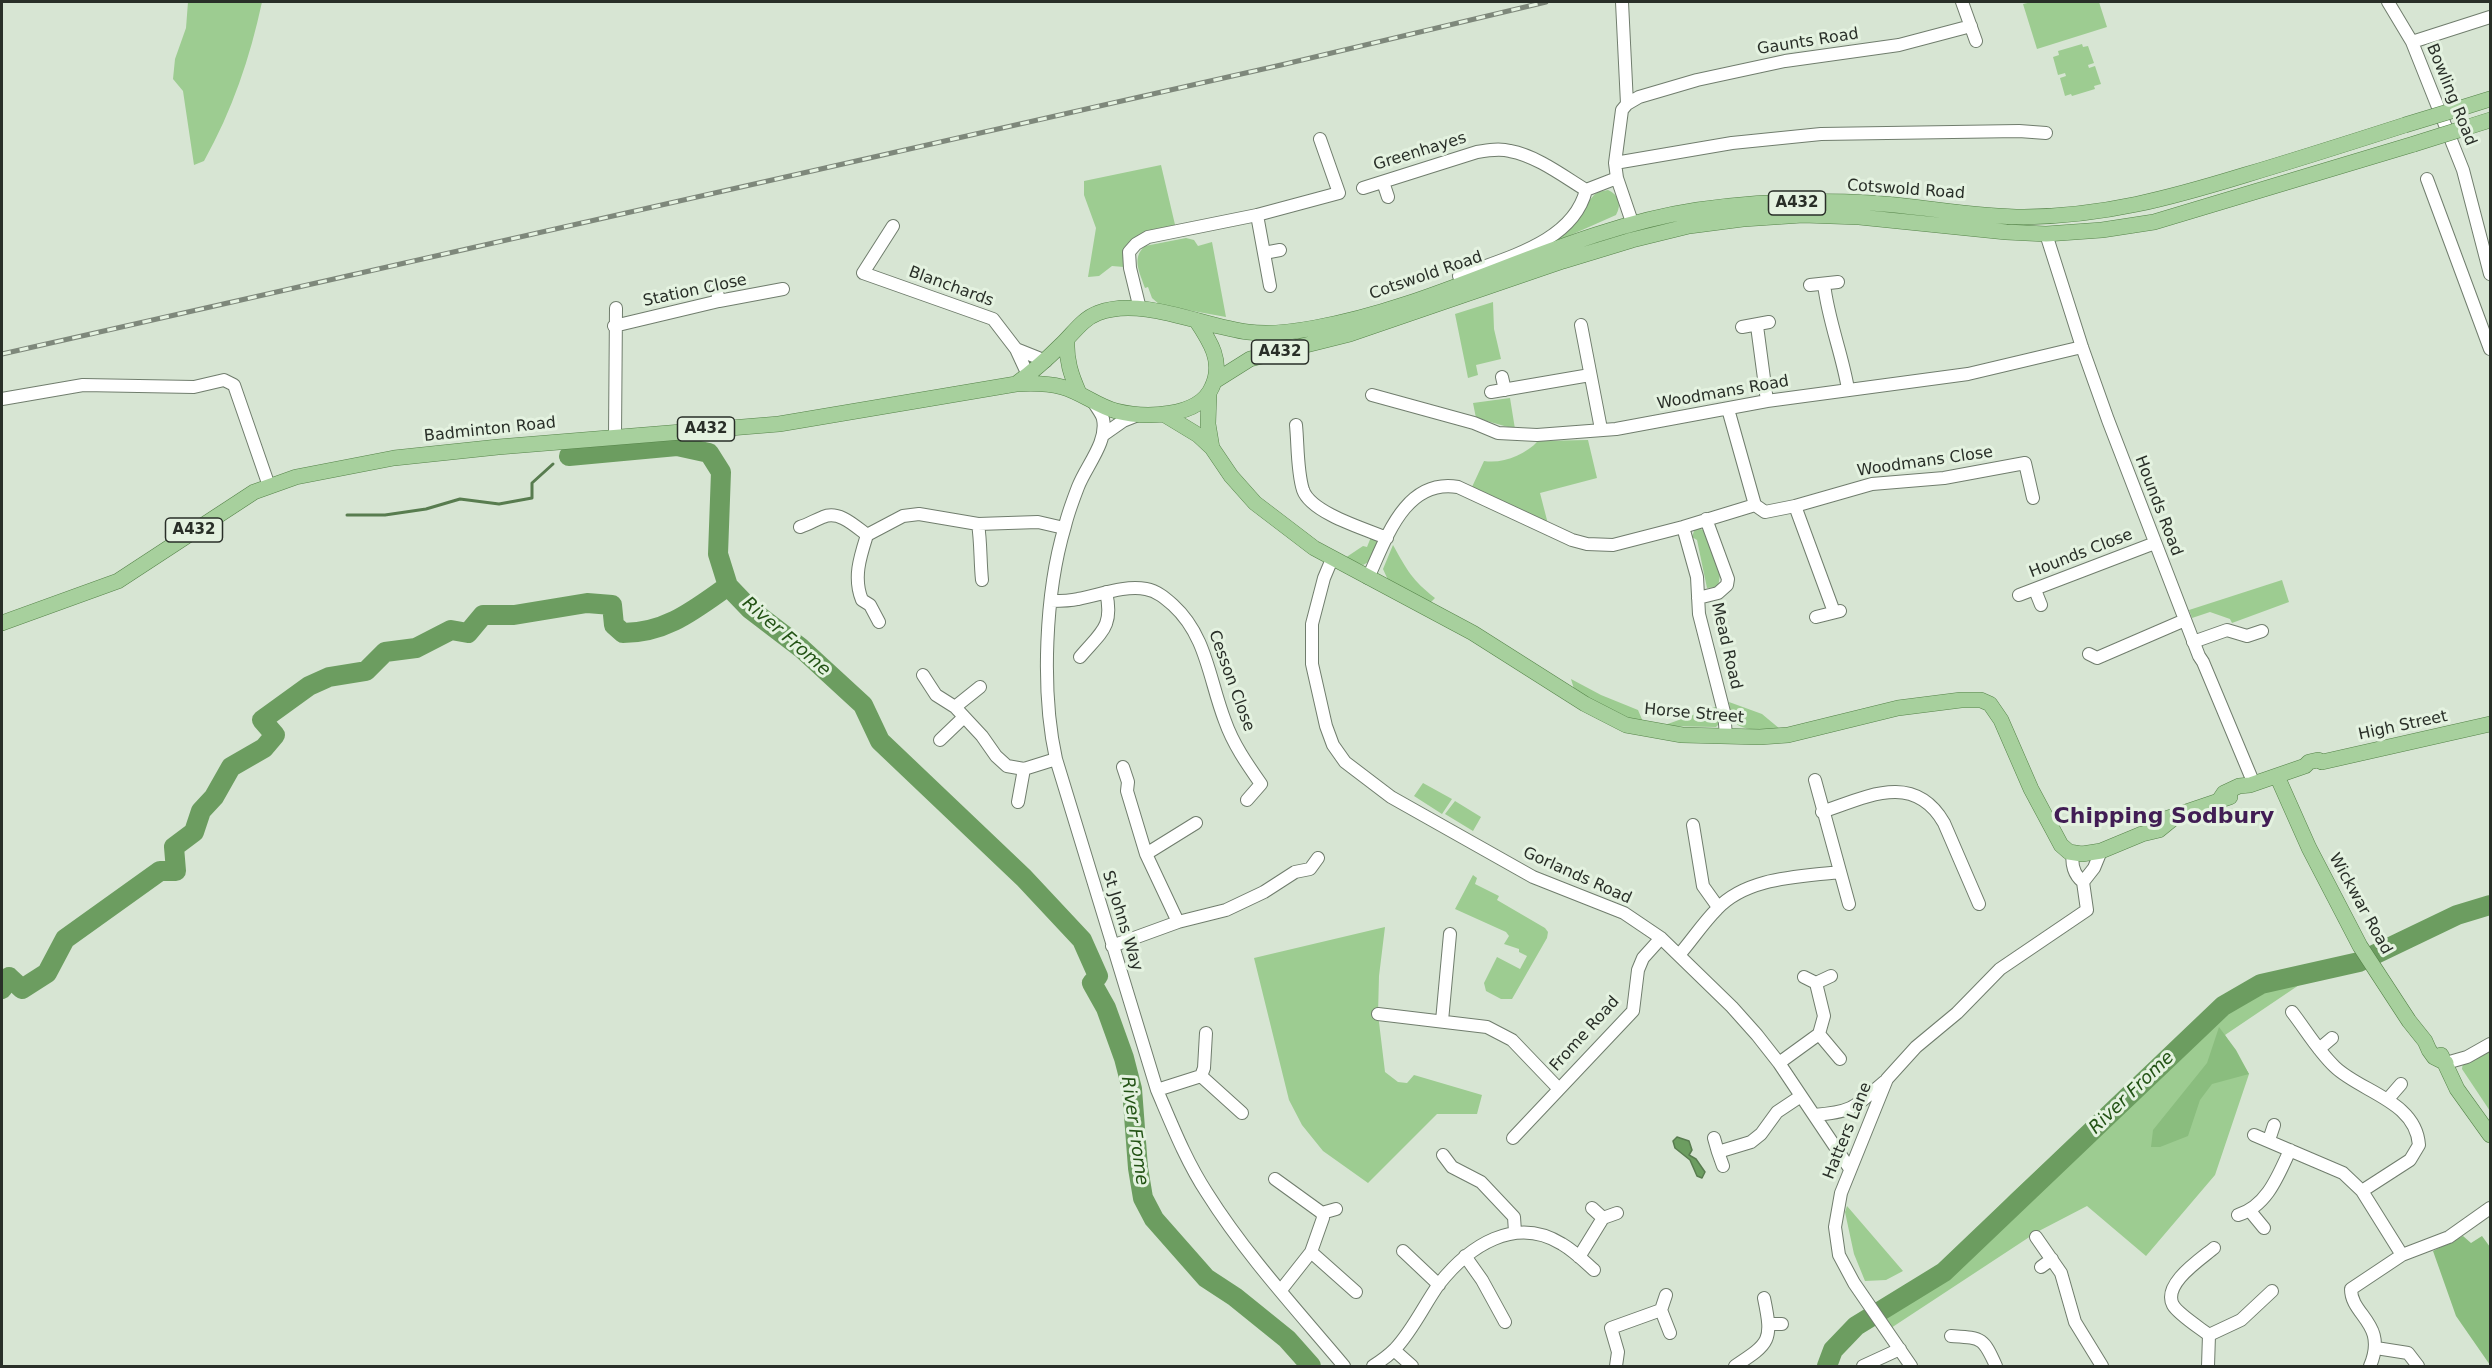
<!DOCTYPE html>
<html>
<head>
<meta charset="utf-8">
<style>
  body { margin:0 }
  #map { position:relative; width:2492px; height:1368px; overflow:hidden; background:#d7e5d3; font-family:"DejaVu Sans",sans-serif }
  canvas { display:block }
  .frame { position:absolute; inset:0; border:3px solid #292f28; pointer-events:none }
</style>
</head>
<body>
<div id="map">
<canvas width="2492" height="1368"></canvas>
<div class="frame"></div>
</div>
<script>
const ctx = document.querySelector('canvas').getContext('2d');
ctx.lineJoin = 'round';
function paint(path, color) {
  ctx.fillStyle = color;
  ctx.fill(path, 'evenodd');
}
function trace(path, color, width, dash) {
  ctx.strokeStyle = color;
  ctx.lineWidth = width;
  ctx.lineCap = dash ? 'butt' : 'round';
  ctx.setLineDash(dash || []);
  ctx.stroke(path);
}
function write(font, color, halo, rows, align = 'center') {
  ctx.font = font + ' "DejaVu Sans",sans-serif';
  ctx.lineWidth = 6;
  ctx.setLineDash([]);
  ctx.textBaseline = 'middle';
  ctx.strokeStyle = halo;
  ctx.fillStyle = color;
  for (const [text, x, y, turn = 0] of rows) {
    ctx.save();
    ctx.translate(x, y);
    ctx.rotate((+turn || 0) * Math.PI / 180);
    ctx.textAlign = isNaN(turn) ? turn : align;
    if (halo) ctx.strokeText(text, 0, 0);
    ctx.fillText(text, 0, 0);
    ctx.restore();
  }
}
paint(new Path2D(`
  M188,2h74c-12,56 -30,109 -58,159l-10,4 -11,-74 -10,-12 2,-20 11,-31z
  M2032,2h67l8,25 -70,22 -14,-45z
  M2082,44l1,3 5,-1 6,17 -6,2 1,3 6,-2 6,18 -7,2 1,3 -23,7 -1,-2 -6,2 -5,-18 6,-2 -1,-3 -7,2 -5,-18 6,-2 -1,-4z
  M1161,165l15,64 -30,5 -22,33 -12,-1 -13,10 -11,1 8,-49 -12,-33v-14z
  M1608,190c11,5 14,14 8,25l-70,31 25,-23 23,-28 4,-3z
  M1186,238l8,2 4,6 14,-4 14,75 -66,-12 -8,-7 -4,-11 -3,1c-5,-15 -14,-30 0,-42z
  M1493,302l1,27 7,30 -25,6 2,10 -10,3 -13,-64z
  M1510,398l5,31 -39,-11 -3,-15z
  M1588,440l9,38 -57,15 8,31 -76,-37 12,-26c19,3 41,-6 54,-20z
  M1700,527v2l4,1 16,45 -2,12 -11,1 -10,-48 -5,-3 3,-9z
  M1371,537l7,5 -4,17 -11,6 -18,-7 18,-12 4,1z
  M1393,545c14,25 19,35 42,53l-5,5 -42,-23 -5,-11z
  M2282,580l7,22 -57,21 -2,-4 -20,-7 -18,6 -3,-8z
  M1571,679l30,16 37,15 6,14 -35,-14 -35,-21z
  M1729,702l33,12 18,15c-14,0 -42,5 -49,-12 -1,-5 -1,-10 -2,-15z
  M1721,705l-1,18 -4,4 -54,-1z
  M1423,783l29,16 -10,15 -28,-18z
  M1455,801l26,16 -8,14 -28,-17z
  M1473,875l4,3 -2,6 24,12 -2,4 48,28 3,4 -1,6 -35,61h-11l-15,-8 -2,-8 13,-26 23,12 7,-13 -8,-4v-3l-15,-5 5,-8 -3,-4 -51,-23z
  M1385,927l-6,49 -1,38 7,58 13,10 9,1 7,-8 68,20 -5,19h-40l-69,69 -45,-32 -21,-26 -13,-25 -35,-142z
  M2298,970l4,13 -77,52 24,39 -34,101 -69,81 -59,-50 -50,26 -146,96 -15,-21 74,-51 61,-62 206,-192 43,-23z
  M2490,1051v60l-28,-42 1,-7z
  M1847,1206l56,65 -17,9 -21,1 -11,-27 -9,-42z`), '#9dcc91');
paint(new Path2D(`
  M2219,1027l17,23 13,24 -37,10 -12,16 -12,36 -28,11h-9l2,-17 54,-67z
  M2463,1236l8,7 11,-7 8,11v118l-34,-49 -23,-65z`), '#8abd7e');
const water = new Path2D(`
  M1677,1137l12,4 3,9 -3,5 7,4 9,13 -3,6 -5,-2 -7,-16 -15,-12 -2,-7z`);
paint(water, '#6c9d60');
trace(water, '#587c4f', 1.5);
trace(new Path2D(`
  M561,458l8,-2
  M347,515h38l41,-6 34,-10 39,5 33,-6v-15l21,-19`), '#587c4f', 3);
trace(new Path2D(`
  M569,456l108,-10 32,7 12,19 -3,82 10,32
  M2,989l7,-12 13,12 25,-16 18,-34 95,-68h16l-2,-24 20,-15 7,-21 13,-14 17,-30 33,-19 11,-13 -13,-15 47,-34 20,-9 37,-6 19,-19 31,-4 35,-18 17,3 15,-18h31l73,-12 25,2 2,20 9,8c43,0 71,-23 105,-47l22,23 51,39 62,57 17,36 144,137 58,62 16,36 -6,7 14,25 18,50 8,31 6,79 5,30 11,21 52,59 29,19 52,42 24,27
  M1827,1366l6,-16 23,-24 88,-54 279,-266 38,-22 98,-22 98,-47 33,-10`), '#6c9d60', 20);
const minor = new Path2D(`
  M1622,2l5,102 -5,6 -7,53 2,15 16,47
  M1962,2l14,39
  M2388,2l24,40 51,128 27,104
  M2412,42l78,-25
  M1627,104l12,-7 58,-17 88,-19 114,-16 72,-19
  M1615,163l117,-20 89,-9 198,-3 27,2
  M2427,179l63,170
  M1383,182l5,15
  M1363,188l114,-36c11,-2 23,-4 33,-1 27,5 53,25 76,39
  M1257,215l13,71
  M893,226l-30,47 130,46 23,30 12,26 5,5
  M2046,234l36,113 26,73 91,236 4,6 51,122
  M1264,253l16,-3
  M1459,276c45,-18 114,-33 127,-86l31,-12
  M1824,284c4,36 18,69 24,105
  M1810,285l28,-3
  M716,287l3,14
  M1140,309l-10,-41 -1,-16 7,-8 12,-7 109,-22 82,-22 -19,-54
  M1581,325l20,104
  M614,326l105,-25 64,-12
  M1757,326l10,75
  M1742,327l27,-5
  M1016,349l30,12
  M1502,377l3,13
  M1491,392l99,-17
  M1372,395l102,28 24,10 39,2 79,-6 151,-28 201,-27 114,-27
  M2,399l81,-14 111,2 30,-7 10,5 35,101
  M1094,403c3,5 8,11 9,16 5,23 -17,47 -25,68 -5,13 -10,26 -13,39 -20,67 -24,165 -9,233l101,331c15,35 29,71 50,103 39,62 90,117 137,173
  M1728,409l27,96 10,7 30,-6 77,-22 72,-6 81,-15 8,35
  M1296,425c2,20 1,46 7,65 8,23 62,39 84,48
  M1103,435l20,-14 15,-6
  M615,436l1,-128
  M1795,506l39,106
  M978,524c3,19 2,36 4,56
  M800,527c9,-3 15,-7 23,-10 16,-7 32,9 44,18
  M1683,527l14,50 2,37 25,98 2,24
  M1332,559l-8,19 -12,46v40l14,62 7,19 12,17 46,35 142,80 91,36 37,25 71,69 25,28 22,28 71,106
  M1368,578c18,-39 37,-100 90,-91l114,53 15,4 26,1 70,-18 72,-22
  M2035,590l6,15
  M2019,595l136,-52
  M1698,598l20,-5 9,-8 1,-6 -22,-60
  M1051,601c9,0 18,0 27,-2 22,-4 46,-14 68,-10 11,2 19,9 27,16 34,31 36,75 52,116 8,23 22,43 36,63l-14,16
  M1816,617l24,-6
  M879,622l-9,-17 -8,-5c-9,-22 -2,-43 5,-65l36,-19 16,-2 59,10 60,-2 26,6
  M2193,642l34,-12 20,6 15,-5
  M2089,654l8,4 88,-38
  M1080,657c21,-25 34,-30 26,-65
  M923,675l13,20 19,12 27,29 14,20 11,10 17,3 32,-10
  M955,707l25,-20
  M940,740l24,-23
  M1123,767l5,15 -1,9 19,63 32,68
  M1815,780l34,124
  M1018,802l6,-33
  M1822,812c44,-15 92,-41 122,11l35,81
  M1693,825l10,61 15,21
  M1146,854l50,-31
  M2083,882l11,-14 7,-17
  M1112,946l66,-24 48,-12 38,-18 31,-20 15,-3 8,-11
  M1679,955c13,-15 24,-32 38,-46 30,-32 82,-32 122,-37
  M1816,983l15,-7
  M2292,1012c14,18 26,39 43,55 26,25 81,34 84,78l-9,15 -48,31
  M1378,1014l109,13 25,13 46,48
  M1442,1021l8,-87
  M1819,1034l21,25
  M2319,1049l13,-11
  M1779,1063l40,-29 5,-18 -8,-33 -12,-6
  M2446,1063l21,-6 23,-13
  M1201,1076l41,37
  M1157,1090l44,-14 3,-8 2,-35
  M2388,1099l13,-15
  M1814,1115c39,-3 41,-8 70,-33
  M2254,1135l89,38 19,18 40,64
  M1513,1138l120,-127 5,-41 5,-12 18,-20
  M1714,1138l4,14
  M2269,1140l5,-15
  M1443,1155l9,12 29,15 33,35 1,15
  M1723,1166l-5,-14 33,-10 10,-8 16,-22 24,-16
  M1275,1179l47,34 1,5 -12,34 -30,38
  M1592,1208l11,10 14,-5
  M2250,1211l14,17
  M1322,1213l14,-4
  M2238,1215c29,-9 40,-39 52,-65
  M2036,1237l25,36 14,49 27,44
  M1403,1251l36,34
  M1311,1252l45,40
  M1465,1256l17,24 23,42
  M1579,1257l24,-39
  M2041,1267l11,-8
  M1666,1295l-5,15 9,23
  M1770,1324h12
  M2209,1335l32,-15 31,-29
  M1951,1336c31,2 32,1 45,30
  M2376,1348l32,5 10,13
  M1394,1350l18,16
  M1373,1366c8,-5 16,-11 22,-17 18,-19 29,-44 44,-65 30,-38 76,-69 123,-40 12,7 22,17 32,26
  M1616,1366l2,-14 -7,-24 50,-18
  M1735,1366c35,-23 38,-25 29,-68
  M1863,1366l37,-17
  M1911,1366l-57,-83 -15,-28 -4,-28 6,-34 46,-114 29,-32 41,-34 43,-44 87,-59 -4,-28c-9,-7 -12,-18 -10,-29
  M2208,1366l1,-31c-9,-7 -31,-21 -36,-30 -11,-21 28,-46 41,-57
  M2370,1366c18,-43 -19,-50 -19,-77l51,-34 47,-18 41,-29`);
const major = new Path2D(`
  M2461,108l29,-9
  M2468,127l22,-7
  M1067,340c-1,20 4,35 12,53
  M1215,381l35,-22 100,-25 213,-73 69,-21 57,-14 54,-7 60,-4 56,2 147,15 40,2 56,-4 52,-8 260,-78
  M1016,384c16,-12 30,-24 44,-38 13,-12 22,-27 38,-33 44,-17 106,14 150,19 22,3 44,0 66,-4 131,-23 250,-98 383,-118 56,-8 117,-10 174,-7 51,3 102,14 153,14 80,-1 146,-19 221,-42 54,-16 107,-33 160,-50
  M1209,394l-1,30 4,24
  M1165,415l33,20 14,13 19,28 24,27 59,45 159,85 112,71 41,21 56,10 78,2 28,-2 110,-27 63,-8h20l9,4 11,16 30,69 30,56 8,7 13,2 19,-3 41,-17 17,-4 16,-13
  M2,623l116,-42 136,-89 42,-15 98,-19 104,-11 281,-23 237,-40c16,-1 31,-1 46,3 19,5 35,19 54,24 28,7 83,7 96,-24 12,-25 -2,-46 -16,-67
  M2277,776l32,72 51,98 49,75 16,20 4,9 5,7 12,6
  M2220,799l4,-6 15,-7 11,-1 55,-19 4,-4 9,-2 4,2 168,-38
  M2165,819l65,-22
  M2441,1055l16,34 33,46`);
trace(minor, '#707d6d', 14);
trace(major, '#558349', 16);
trace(minor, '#fff', 12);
trace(major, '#a7d09d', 15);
const rail = new Path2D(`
  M2,354l1279,-289 265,-63`);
trace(rail, '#7e887b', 5);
trace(rail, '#e4f2e0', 3, [9]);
const majorBridge = new Path2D(`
  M2405,125l56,-17
  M2414,144l54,-17`);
trace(majorBridge, '#558349', 16, []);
trace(majorBridge, '#a7d09d', 15);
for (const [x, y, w] of [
  [1797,203,57],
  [1280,352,57],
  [706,429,57],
  [194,530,57]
]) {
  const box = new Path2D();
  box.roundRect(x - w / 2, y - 12, w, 24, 4.5);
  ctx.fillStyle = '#e4f2e0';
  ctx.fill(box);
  trace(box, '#292f28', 1.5);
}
write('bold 15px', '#292f28', null, [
  ["A432",1797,203],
  ["A432",1280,352],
  ["A432",706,429],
  ["A432",194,530]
]);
write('16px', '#292f28', '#e4f2e0', [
  ["Gaunts Road",1808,42,-9],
  ["Bowling Road",2451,95,68],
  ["Greenhayes",1420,152,-17],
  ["Cotswold Road",1906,190,4],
  ["Cotswold Road",1426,276,-19],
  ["Blanchards",951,287,20],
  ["Station Close",695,291,-12],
  ["Woodmans Road",1723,393,-10],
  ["Badminton Road",490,430,-6],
  ["Woodmans Close",1925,462,-8],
  ["Hounds Road",2158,506,69],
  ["Hounds Close",2081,554,-21],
  ["Mead Road",1726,646,77],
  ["Cesson Close",1231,681,70],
  ["Horse Street",1694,714,5],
  ["High Street",2403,726,-12],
  ["Gorlands Road",1577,876,24],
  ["Wickwar Road",2360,904,61],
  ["St Johns Way",1122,921,73],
  ["Frome Road",1585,1034,-48],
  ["Hatters Lane",1848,1131,-68]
]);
write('italic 18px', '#235315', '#e4f2e0', [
  ["River Frome",786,637,41],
  ["River Frome",2132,1093,-44],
  ["River Frome",1134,1131,82]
]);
write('bold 22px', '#411d54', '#e4f2e0', [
  ["Chipping Sodbury",2164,817]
]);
</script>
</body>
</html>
